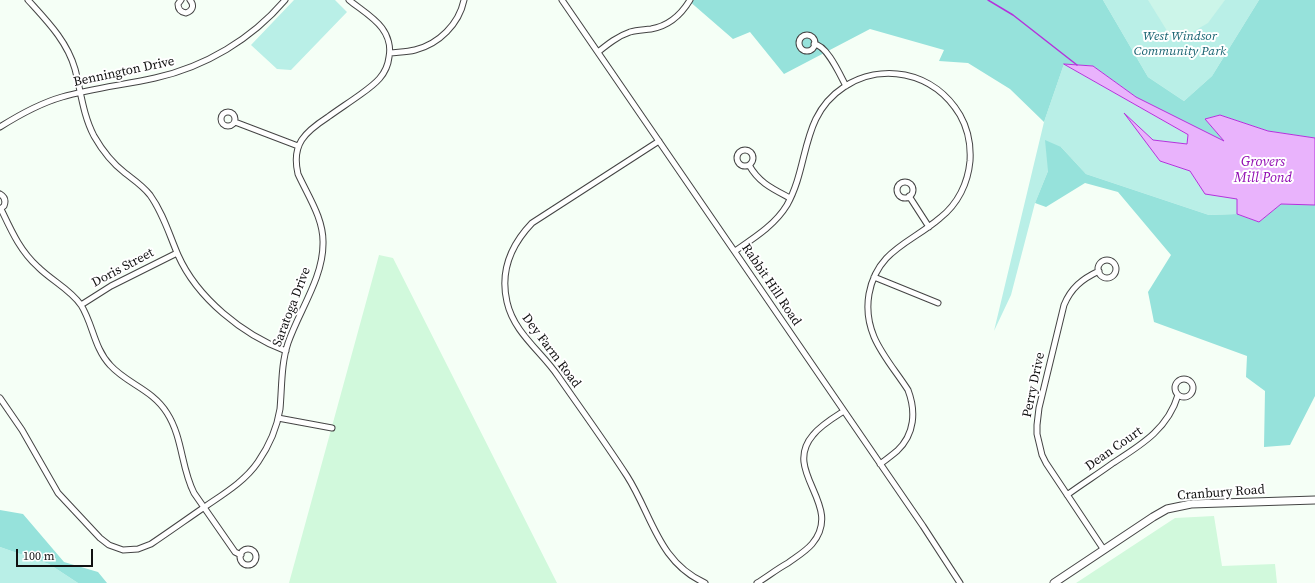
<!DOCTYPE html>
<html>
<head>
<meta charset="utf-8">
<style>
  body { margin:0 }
  #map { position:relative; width:1315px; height:583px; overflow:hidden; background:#f5fff6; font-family:"Source Serif 4",serif }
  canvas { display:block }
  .scale { position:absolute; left:16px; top:549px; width:77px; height:18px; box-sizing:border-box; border:2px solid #111; border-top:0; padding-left:5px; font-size:12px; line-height:14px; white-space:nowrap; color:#111; -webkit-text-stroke:3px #fff; paint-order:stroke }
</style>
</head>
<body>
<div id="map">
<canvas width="1315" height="583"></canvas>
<div class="scale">100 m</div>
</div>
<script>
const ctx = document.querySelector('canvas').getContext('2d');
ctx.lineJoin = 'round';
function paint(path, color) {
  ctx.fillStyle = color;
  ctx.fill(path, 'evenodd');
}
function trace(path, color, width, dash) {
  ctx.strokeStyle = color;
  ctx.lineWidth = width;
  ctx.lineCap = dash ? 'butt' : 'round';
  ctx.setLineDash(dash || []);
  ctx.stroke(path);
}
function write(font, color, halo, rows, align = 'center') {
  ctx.font = font + ' "Source Serif 4",serif';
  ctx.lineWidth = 4;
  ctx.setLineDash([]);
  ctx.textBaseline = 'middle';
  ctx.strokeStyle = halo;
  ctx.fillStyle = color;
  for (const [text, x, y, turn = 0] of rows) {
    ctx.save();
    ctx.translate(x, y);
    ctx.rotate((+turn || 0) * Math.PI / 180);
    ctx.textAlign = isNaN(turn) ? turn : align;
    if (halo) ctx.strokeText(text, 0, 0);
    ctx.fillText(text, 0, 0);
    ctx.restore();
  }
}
paint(new Path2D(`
  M379,255l14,3 164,325h-268z
  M1214,516l8,50 53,-2 2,19h-201l99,-65z`), '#d1f9dc');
paint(new Path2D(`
  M294,0h41l12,12 -56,58 -14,-1 -26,-24z
  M1103,0h156l-47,76 -28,25 -36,-24z
  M1064,64l124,71 -1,9 -34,-4 -27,-25 34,46 30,10 15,22 33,6 -1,15 -28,1 -123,-41 -25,-27 -13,24 -13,32 -24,92 -17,36 50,-209z
  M0,547l49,17 29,19h-78z`), '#b9efe7');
paint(new Path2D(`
  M688,0h415l45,77 36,24 28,-25 47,-76h56v138l-47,-7 -48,-16 -15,4 20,23 -89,-45 -43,-31 -29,-2 -20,58 -34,-33 -42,-26 -29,-2 5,-11 -74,-21 -86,45 -34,-42 -17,7z
  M1045,140l16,7 25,27 123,41 28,-1 22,8 22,-18 34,1v191l-25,49 -26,2 1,-56 -19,-14 1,-21 -93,-34 -6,-30 23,-37 -53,-63 -33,-9 -39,24 -11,-4 13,-32z
  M0,510l23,4 41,48 34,10 9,11h-29l-29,-19 -49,-17z`), '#96e2db');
paint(new Path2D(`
  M1148,0h77l-17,23 -19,11h-20z`), '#ccf5e9');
const water = new Path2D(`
  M1064,64l29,2 43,31 88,44 -19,-22 15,-4 48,16 47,7v67l-34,-1 -22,18 -22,-8v-15l-32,-5 -15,-23 -30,-10 -36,-48 29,27 34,4 1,-9z`);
paint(water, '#e9b3fc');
trace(water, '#b432dc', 1);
trace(new Path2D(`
  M988,0l25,15 64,50`), '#b432dc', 1.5);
const minor = new Path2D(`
  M28,0c19,21 39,41 47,69 6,23 8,46 19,67 8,14 18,27 31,37 9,7 18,13 25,22 13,18 19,39 28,60 19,43 65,80 108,96
  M181,0l-3,4c0,5 2,8 8,9 6,-2 9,-7 4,-13
  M562,0l361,526 37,57
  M799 43a8 8 0 1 1 16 0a8 8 0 1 1-16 0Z
  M814,44c13,1 26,31 32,42
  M598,52c10,-8 20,-16 32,-20 7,-2 14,-2 21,-3 18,-3 30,-14 39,-29
  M390,53c8,-1 17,-1 25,-3 24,-6 44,-26 49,-50
  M221 119a7 7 0 1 1 14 0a7 7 0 1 1-14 0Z
  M235,122l63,24
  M0,127c19,-12 41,-24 62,-30 31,-9 62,-12 93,-19 50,-11 97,-39 130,-78
  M659,141l-127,82c-21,22 -32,49 -25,79 7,31 34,49 51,74 23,33 47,66 69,100 25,39 31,86 78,107
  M737 158a8 8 0 1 1 16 0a8 8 0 1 1-16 0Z
  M749,165c10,18 24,24 41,33
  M897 190a8 8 0 1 1 16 0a8 8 0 1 1-16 0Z
  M0,194c5,3 6,7 4,12l-4,3
  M909,196l20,31
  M1,209c10,21 19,42 37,58 14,14 32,22 43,38 12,19 13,43 29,60 17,19 42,24 57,48 16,25 14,55 27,80l41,59 6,3
  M735,251c19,-13 40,-26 52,-46 23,-41 13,-89 57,-118 18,-12 40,-16 61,-12 24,5 43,20 55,40 8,14 11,30 10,46 -2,22 -12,43 -30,57 -29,25 -63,32 -71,76 -7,41 19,65 39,96 8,21 7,44 -11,61 -5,4 -11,9 -17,13
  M1098 269a9 9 0 1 1 18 0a9 9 0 1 1-18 0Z
  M1099,271c-17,8 -28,17 -35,34l-25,103 -2,17v9l5,21 4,8 58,87
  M874,277l64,26
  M81,305l30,-19 66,-33
  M1175 388a9 9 0 1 1 18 0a9 9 0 1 1-18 0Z
  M0,398l22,32 36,63 42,45 9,7 14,5 15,-1 13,-5c18,-12 36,-25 55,-38 19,-13 39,-25 52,-44 11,-16 19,-34 22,-53 2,-22 1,-45 8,-66 11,-32 35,-65 35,-99 1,-25 -15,-48 -25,-70 -7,-30 7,-42 30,-57 11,-8 22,-15 33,-23 14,-10 26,-19 28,-37 2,-10 -1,-21 -7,-29 -8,-11 -22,-19 -33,-28
  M278,418l54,10
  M1067,495c15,-11 31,-21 46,-32 28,-18 55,-34 65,-68
  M240 557a8 8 0 1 1 16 0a8 8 0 1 1-16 0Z
  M757,583c10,-6 20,-14 31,-20 8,-6 17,-11 24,-19 33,-39 -31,-72 1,-109 8,-10 20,-17 31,-24`);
const tertiary = new Path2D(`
  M1054,583l99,-66 14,-8 24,-5 124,-4`);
trace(minor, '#444', 7);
trace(tertiary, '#444', 9);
trace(minor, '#fff', 5);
trace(tertiary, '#fff', 7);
write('italic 13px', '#186371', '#fff', [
  ["West Windsor",1180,37],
  ["Community Park",1180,52]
]);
write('13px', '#111', '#fff', [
  ["Bennington Drive",124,72,-12],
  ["Doris Street",123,268,-28],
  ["Rabbit Hill Road",771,285,56],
  ["Saratoga Drive",292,307,-69],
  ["Dey Farm Road",551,351,53],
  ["Perry Drive",1034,385,-78],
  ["Dean Court",1114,449,-35],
  ["Cranbury Road",1221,493,-4]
]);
write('italic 14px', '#910ab2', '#fff', [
  ["Grovers",1263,162],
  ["Mill Pond",1263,178]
]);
</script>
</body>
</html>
